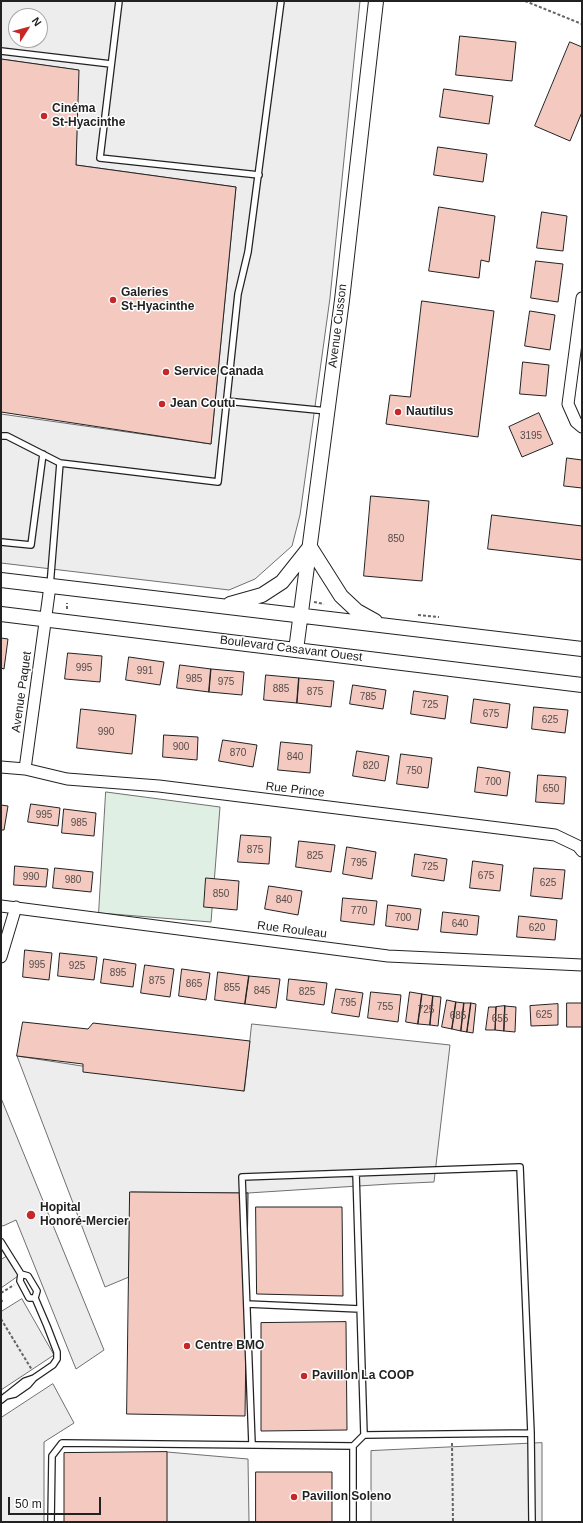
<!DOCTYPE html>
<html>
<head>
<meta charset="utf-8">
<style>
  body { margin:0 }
  #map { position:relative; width:583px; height:1523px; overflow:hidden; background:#fff; font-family:Arial,sans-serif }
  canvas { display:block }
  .frame { position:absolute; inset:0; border:2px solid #222; pointer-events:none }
  .north { position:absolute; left:8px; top:8px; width:40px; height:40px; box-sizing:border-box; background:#fff; border:1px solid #a7a7a7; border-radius:50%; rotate:54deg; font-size:11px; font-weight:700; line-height:16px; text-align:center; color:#222 }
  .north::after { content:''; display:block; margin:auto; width:14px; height:18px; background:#c62828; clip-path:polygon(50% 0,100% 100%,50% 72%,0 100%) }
  .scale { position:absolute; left:8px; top:1497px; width:93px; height:18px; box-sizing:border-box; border:2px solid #222; border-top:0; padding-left:5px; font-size:12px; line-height:14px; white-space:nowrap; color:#222; -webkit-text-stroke:3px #fff; paint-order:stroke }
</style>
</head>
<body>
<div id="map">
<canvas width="583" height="1523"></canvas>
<div class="frame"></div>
<div class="north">N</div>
<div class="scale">50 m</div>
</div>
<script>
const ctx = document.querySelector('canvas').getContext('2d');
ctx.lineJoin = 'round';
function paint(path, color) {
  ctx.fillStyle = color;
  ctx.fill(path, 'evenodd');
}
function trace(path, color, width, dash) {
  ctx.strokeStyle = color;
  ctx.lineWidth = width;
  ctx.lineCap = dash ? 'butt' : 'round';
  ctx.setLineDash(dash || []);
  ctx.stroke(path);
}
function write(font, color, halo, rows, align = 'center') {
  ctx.font = font + ' Arial,sans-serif';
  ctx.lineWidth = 3;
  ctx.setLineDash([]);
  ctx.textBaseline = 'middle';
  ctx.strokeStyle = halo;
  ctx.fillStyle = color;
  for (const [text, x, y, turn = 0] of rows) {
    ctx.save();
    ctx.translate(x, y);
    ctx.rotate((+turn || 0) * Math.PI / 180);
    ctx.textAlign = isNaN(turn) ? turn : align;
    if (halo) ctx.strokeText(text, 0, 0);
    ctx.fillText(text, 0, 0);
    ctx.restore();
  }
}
const green = new Path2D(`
  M106,792l114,15 -9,115 -112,-9z`);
paint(green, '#e0efe3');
trace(green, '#6f6f6f', 1);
const parking = new Path2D(`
  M1,1h359l-30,297 -30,217 -8,31 -37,33 -26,11 -228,-27v-149l210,30 25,-257 -160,-22 2,-95 -77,-11zM16,16h24v24h-24z
  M252,1024l198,21 -16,137 -44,2 -142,9 -117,-1 -2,85 -24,10 -88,-231 227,35z
  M1,1098l103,252 -28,19 -60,-149 -13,6 -2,-1z
  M9,1255l12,19 -20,14v-28z
  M22,1299l32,56 -53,35v-78z
  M53,1384l21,39 -30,19v80h-43v-104z
  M542,1443v79h-171v-71z
  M167,1452l81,7 1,63h-82z`);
paint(parking, '#ededed');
trace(parking, '#6f6f6f', 1);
const building = new Path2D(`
  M460,36l56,6 -4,39 -56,-6z
  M570,42l12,5v65l-12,29 -35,-15z
  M1,59l78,11 -3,95 160,22 -25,257 -210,-32z
  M444,89l49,7 -4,28 -49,-7z
  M438,147l49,7 -4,28 -49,-7z
  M439,207l56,9 -6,46 -8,-2 -2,18 -50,-7z
  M542,212l25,4 -4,35 -26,-3z
  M536,261l27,3 -5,38 -27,-4z
  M422,301l72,10 -16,126 -92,-13 4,-29 20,2z
  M530,311l25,4 -5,35 -25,-4z
  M523,362l26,3 -3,31 -26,-2z
  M539,413l14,31 -31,13 -13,-30z
  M567,458l15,2v28l-18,-2z
  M371,496l58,5 -7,80 -58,-5z
  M492,515l90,11v34l-94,-11z
  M1,638l7,1 -4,30 -3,-1z
  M68,653l34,3 -2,26 -35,-3z
  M129,657l35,5 -4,23 -34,-5z
  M180,665l31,4 -2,23 -32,-4z
  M211,669l33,3 -2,23 -33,-3z
  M266,675l33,3 -2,25 -33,-3z
  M299,678l35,3 -3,26 -34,-4z
  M353,685l33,5 -3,19 -33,-5z
  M414,691l34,5 -3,23 -34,-5z
  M474,699l36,5 -3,24 -36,-5z
  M534,707l34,3 -3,23 -33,-4z
  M81,709l55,6 -4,39 -55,-6z
  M164,735l34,2 -1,23 -34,-3z
  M223,740l34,5 -4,22 -34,-6z
  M281,742l31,3 -2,28 -32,-3z
  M357,751l32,5 -4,25 -32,-5z
  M401,754l31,4 -4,30 -31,-4z
  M478,767l32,5 -3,24 -32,-4z
  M538,775l28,2 -2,27 -28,-2z
  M31,804l29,4 -2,18 -30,-4z
  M1,805l7,1 -4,24h-3z
  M64,809l32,4 -2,23 -32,-3z
  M241,835l30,2 -2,27 -31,-2z
  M299,841l36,4 -4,27 -35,-5z
  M347,847l29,5 -4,27 -29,-5z
  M415,854l32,5 -3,22 -32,-5z
  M473,861l30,4 -3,26 -30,-3z
  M15,866l33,3 -2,18 -32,-2z
  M55,868l38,4 -2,20 -38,-4z
  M534,868l31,2 -3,29 -31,-3z
  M206,878l33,3 -2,29 -33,-3z
  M269,886l33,5 -4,24 -33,-6z
  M343,898l34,3 -3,24 -33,-4z
  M388,905l33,4 -3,21 -32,-4z
  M443,912l36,4 -2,19 -36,-3z
  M519,916l38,4 -2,20 -38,-3z
  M25,950l27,3 -3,27 -26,-3z
  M60,953l37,4 -3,23 -36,-4z
  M104,959l32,5 -3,23 -32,-4z
  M145,965l29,4 -4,28 -29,-4z
  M182,969l28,4 -4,27 -27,-4z
  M218,972l31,4 -4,28 -30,-4z
  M249,976l31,3 -4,29 -31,-4z
  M289,979l38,4 -3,22 -37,-5z
  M336,989l27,4 -4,24 -27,-4z
  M371,992l30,3 -3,27 -30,-4z
  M410,992l12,2 -4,30 -12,-2z
  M422,994l11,2 -3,29 -12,-1z
  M433,996l8,1 -3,29 -8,-1z
  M447,1000l9,2 -4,27 -10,-2z
  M456,1002l8,1 -3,28 -9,-2z
  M464,1003h7l-4,29 -6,-1z
  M471,1003l5,1 -3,29 -6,-1z
  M567,1003h15v24h-15z
  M558,1004v21l-27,1 -1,-20z
  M505,1006l11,1 -1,25 -11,-1z
  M505,1006l-1,25 -9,-1 1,-23z
  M489,1007h7l-1,23h-9z
  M23,1022l65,7 5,-6 157,18 -6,50 -161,-19v-8l-66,-8z
  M130,1192l118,1 -3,223 -118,-2z
  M256,1207h86l1,89 -86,-2z
  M346,1322l1,108 -86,1v-108z
  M167,1452v70h-103v-69z
  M256,1472h76v50h-76z`);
paint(building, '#f3c9c0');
trace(building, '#222', 1);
const service = new Path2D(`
  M119,1l-19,157 159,17
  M1,51l110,13
  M226,401l101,10
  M1,436h6l53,27 158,19 20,-188 10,-42 33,-251
  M1,542l30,3 12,-91
  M50,586l10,-123
  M356,1173l8,262
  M1,1242l20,32 -1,7 9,17h6
  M247,1304l113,5
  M6,1396l9,-2 13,-9 6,-7 19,-13 4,-6v-7l-10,-26 -12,-28 2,-7 -9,-15 -7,-2
  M1,1400l24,-19 9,-3
  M252,1444l-10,-267 278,-10 11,266
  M51,1522l1,-66 10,-13 291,3 11,-11 167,-2 1,89
  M353,1522v-76`);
const minor = new Path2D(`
  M582,298l-14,106 8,18 6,5
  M1,767l24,2 42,10 92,7 396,49 23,11 4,5
  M25,769l25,-183
  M1,906l387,50 194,9
  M1,957l15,-50`);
const tertiary = new Path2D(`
  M310,547l31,49 16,15 18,10
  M1,580l581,69
  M230,604l32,-9 20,-13 27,-34
  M1,614l581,71
  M296,650l46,-350 34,-299`);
trace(service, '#222', 8);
trace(minor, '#222', 13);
trace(tertiary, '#222', 16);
trace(new Path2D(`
  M525,1l57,23
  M314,602l10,2
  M67,609v-6
  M418,615l21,2
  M1,1293l13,-8
  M1,1300l1,1 -1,1
  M1,1319l31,51
  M452,1443l1,79`), '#646464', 2, [3, 2]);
trace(service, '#fff', 5.5);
trace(minor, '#fff', 11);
trace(tertiary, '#fff', 14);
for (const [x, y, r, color] of [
  [44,116,4,"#c62828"],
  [113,300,4,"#c62828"],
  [166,372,4,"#c62828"],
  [162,404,4,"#c62828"],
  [398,412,4,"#c62828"],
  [31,1215,5,"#c62828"],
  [187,1346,4,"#c62828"],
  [304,1376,4,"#c62828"],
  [294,1497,4,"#c62828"]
]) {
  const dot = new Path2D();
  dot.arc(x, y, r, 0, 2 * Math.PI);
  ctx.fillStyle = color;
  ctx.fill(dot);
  trace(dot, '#fff', 1.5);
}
write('10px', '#564c4a', null, [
  ["3195",531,436],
  ["850",396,539],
  ["995",84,668],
  ["991",145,671],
  ["985",194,679],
  ["975",226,682],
  ["885",281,689],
  ["875",315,692],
  ["785",368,697],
  ["725",430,705],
  ["675",491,714],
  ["625",550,720],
  ["990",106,732],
  ["900",181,747],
  ["870",238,753],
  ["840",295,757],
  ["820",371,766],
  ["750",414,771],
  ["700",493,782],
  ["650",551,789],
  ["995",44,815],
  ["985",79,823],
  ["875",255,850],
  ["825",315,856],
  ["795",359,863],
  ["725",430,867],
  ["675",486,876],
  ["990",31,877],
  ["980",73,880],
  ["625",548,883],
  ["850",221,894],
  ["840",284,900],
  ["770",359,911],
  ["700",403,918],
  ["640",460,924],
  ["620",537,928],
  ["995",37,965],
  ["925",77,966],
  ["895",118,973],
  ["875",157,981],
  ["865",194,984],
  ["855",232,988],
  ["845",262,991],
  ["825",307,992],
  ["795",348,1003],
  ["755",385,1007],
  ["725",426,1010],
  ["625",544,1015],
  ["685",458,1016],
  ["655",500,1019]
]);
write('bold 12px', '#222', '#fff', [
  ["Cinéma",52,109],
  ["St-Hyacinthe",52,123],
  ["Galeries",121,293],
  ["St-Hyacinthe",121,307],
  ["Service Canada",174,372],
  ["Jean Coutu",170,404],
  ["Nautilus",406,412],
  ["Hopital",40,1208],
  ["Honoré-Mercier",40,1222],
  ["Centre BMO",195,1346],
  ["Pavillon La COOP",312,1376],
  ["Pavillon Soleno",302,1497]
], 'left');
write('12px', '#222', '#fff', [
  ["Avenue Cusson",338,326,-83],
  ["Boulevard Casavant Ouest",291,649,7],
  ["Avenue Paquet",22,692,-82],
  ["Rue Prince",295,790,7],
  ["Rue Rouleau",292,930,7]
]);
</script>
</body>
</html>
